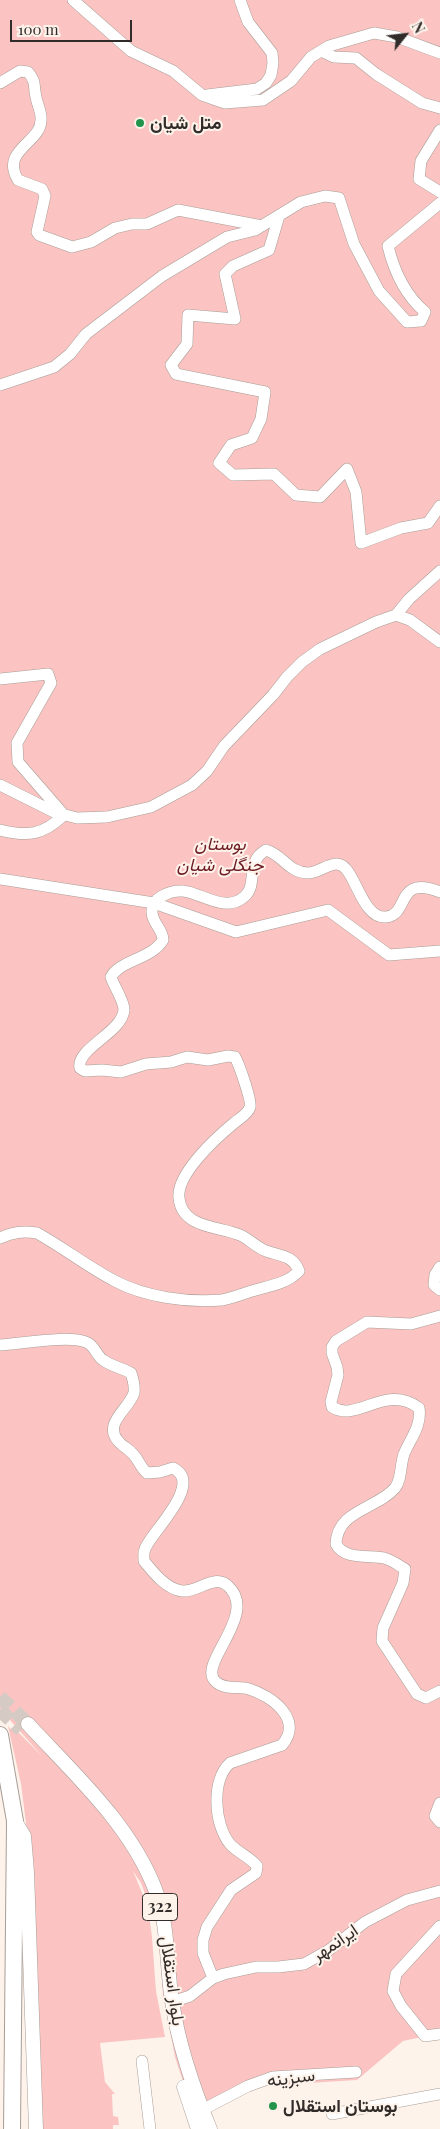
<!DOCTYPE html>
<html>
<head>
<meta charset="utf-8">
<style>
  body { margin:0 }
  #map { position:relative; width:440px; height:2129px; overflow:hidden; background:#fef3eb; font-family:"Playfair Display",serif }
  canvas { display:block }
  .north { position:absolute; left:380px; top:10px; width:50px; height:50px; -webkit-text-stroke:4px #fef3eb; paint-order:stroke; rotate:61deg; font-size:14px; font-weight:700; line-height:20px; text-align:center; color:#312c29 }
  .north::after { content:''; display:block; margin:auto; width:18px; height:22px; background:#312c29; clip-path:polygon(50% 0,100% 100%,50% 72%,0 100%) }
  .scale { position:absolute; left:10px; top:20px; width:122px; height:22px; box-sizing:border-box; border:2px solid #312c29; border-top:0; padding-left:6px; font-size:15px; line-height:18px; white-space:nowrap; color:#312c29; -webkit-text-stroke:4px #fef3eb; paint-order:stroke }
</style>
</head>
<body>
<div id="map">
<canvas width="440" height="2129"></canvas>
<div class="north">N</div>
<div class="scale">100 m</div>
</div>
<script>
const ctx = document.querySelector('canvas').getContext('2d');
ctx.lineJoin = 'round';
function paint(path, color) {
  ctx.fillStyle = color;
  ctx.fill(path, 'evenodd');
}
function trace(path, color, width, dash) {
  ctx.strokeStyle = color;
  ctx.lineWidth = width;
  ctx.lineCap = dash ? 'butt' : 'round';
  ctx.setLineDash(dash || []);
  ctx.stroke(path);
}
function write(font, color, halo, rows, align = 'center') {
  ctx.font = font + ' "Playfair Display",Vazirmatn,serif';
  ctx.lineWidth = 4;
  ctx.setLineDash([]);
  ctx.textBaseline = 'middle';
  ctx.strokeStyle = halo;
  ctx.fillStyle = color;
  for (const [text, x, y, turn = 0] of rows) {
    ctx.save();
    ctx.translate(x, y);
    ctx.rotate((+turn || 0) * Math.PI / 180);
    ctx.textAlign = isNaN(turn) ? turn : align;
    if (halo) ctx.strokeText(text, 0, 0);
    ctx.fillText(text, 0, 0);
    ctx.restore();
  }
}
paint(new Path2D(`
  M0,0h440v2033l-37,8 -46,39 -96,6 -66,32 -20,-61 -12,-63 -5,-66 -17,-45 -8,-12 15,36 4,30 4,54 9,46 -65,6 5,39 10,12h-3l1,22 5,1 1,8h-6v4h-73l-11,-282 -8,-63 -13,-58 7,7 2,-2 25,25 -42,-47z`), '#fbc4c2');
trace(new Path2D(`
  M0,1697l28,27
  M0,1710l21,20`), '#d5cbc4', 14, [14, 7]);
const minor = new Path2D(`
  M73,0l58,51 42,20 29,24 23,8 38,-3 28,-19 20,-24 18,-11 45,-13 23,4 43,16
  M321,51l13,6 22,1 20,16 46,29 18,5
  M0,83l20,-12 8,1c9,11 5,13 8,25 1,7 6,16 5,23 0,23 -41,30 -23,60l24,9 3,7 -8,36 2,3 33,12 19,-5 24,-14 17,-4h15l31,-14 84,16
  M207,95l50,-6 9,-6 5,-8 2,-12 -1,-10 -24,-31 -8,-22
  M440,130l-19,31 -2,18 21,13
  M279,216l-10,34 -36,16 -8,8 10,45 -47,-4 -1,29 -16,21 5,9 89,18 -4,27 -9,19 -21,7 -12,18 14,12 41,-1 22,21 24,2 27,-28 9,23 5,51 40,-15 27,-5 12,-17
  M0,385l54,-18 16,-13 16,-20 76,-58 65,-39 28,-7 46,-28 24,-6 14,2 15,46 25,47 28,31 14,-1 4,-9c-20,-17 -31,-41 -37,-66l52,-43
  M396,615l13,-16 31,-28
  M0,679l48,-5 3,9 -34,60 1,19 46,53c-21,20 -36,22 -64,15
  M0,785l54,27 23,6 30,-1 44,-10 41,-22 15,-14 17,-25 49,-51 14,-18 15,-15 18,-13 56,-27 20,-7 14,5 30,22
  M0,879l154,24 82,29 92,-22 61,45 51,-4
  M0,1238c13,-6 23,-7 37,-5 27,15 51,34 78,48 30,16 73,22 107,19 10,-2 20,-6 30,-9 16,-5 35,-7 47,-20 -6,-16 -19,-15 -33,-20 -10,-4 -17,-12 -26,-16 -20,-9 -58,-6 -61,-37 -3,-24 38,-61 55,-75 5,-4 14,-9 16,-16 2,-6 -11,-43 -15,-50l-7,-1 -20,4 -21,-3 -16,5 -25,2 -25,8 -19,-2 -17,1 -5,-3c-4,-20 42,-35 44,-58 0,-10 -10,-23 -13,-33 9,-17 41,-18 52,-37 0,-11 -11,-17 -11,-28 -1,-14 18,-22 31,-21 19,2 43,23 62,5 13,-12 0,-34 21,-46 17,5 23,23 42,23 13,0 27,-17 38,-4 11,12 19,50 40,48 24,-2 9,-43 54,-25
  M440,1267l-5,8 -1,10 6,5
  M440,1316l-29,8 -44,-2 -31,19 -4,6v6l5,14 1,8 -7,27 1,5c25,16 54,-24 87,1 3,18 -9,31 -15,46 -4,11 -2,25 -9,34 -18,21 -58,22 -59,56 8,16 33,11 48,14 8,2 14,7 21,11l-2,14 -20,45 -1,13 35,53 9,4 14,-7
  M0,1345c21,-1 71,-11 88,-2 7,4 9,13 15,17 8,6 19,8 28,13 2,6 4,13 3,20 -5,16 -31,30 -16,48 4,5 11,8 15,13 6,6 7,13 14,19l13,-1 13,-4c32,16 -23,65 -28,81 -2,4 -1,8 -1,12 9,11 22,28 38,30 15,2 33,-18 46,-5 32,29 -33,79 -12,96 9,8 22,4 33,7 23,7 55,31 33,56l-52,18c-19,17 -16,62 0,81 8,9 20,13 27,22l-1,7 -25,17 -24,37 -4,13v13l10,25
  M440,1803l-5,13 5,6
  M440,1926l-44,48 -3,17 8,15 24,30 15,-2
  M172,2002l18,-6 23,-18 11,-4 32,-7h22l26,-3 25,-14 36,-28 42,-22 33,-9
  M142,2061l8,68
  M202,2110l46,-24 25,-9 83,-5
  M332,2114l108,-20`);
const major = new Path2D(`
  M28,1724c45,49 102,100 127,165 14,36 11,75 17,112 6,42 22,89 38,128
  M15,1821l9,15 3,36 9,257
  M184,2087l14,42`);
const highway = new Path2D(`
  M0,1735l15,86 -3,308`);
trace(minor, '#a89d96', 12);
trace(major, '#a89d96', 15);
trace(highway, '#a89d96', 18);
trace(minor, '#fff', 11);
trace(major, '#fff', 14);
trace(highway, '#fff', 16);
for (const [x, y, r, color] of [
  [140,123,5,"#24944d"],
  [273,2106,5,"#24944d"]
]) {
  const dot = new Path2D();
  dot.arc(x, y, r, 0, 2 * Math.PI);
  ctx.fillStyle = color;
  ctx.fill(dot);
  trace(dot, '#fef3eb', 2);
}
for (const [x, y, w] of [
  [160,1907,35]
]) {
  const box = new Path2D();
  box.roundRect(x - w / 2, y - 13.5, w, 27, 4);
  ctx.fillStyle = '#fef3eb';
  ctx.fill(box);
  trace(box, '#312c29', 1);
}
write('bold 16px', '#312c29', null, [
  ["322",160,1907]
]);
write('bold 18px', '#312c29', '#fef3eb', [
  ["متل شیان",150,123],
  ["بوستان استقلال",283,2106]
], 'left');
write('italic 18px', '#6e1d23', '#fef3eb', [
  ["بوستان",220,844],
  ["جنگلی شیان",220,865]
]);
write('18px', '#312c29', '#fef3eb', [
  ["ایرانمهر",335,1943,-34],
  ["بلوار استقلال",172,1981,82],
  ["سبزینه",291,2078,-7]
]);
</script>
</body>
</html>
